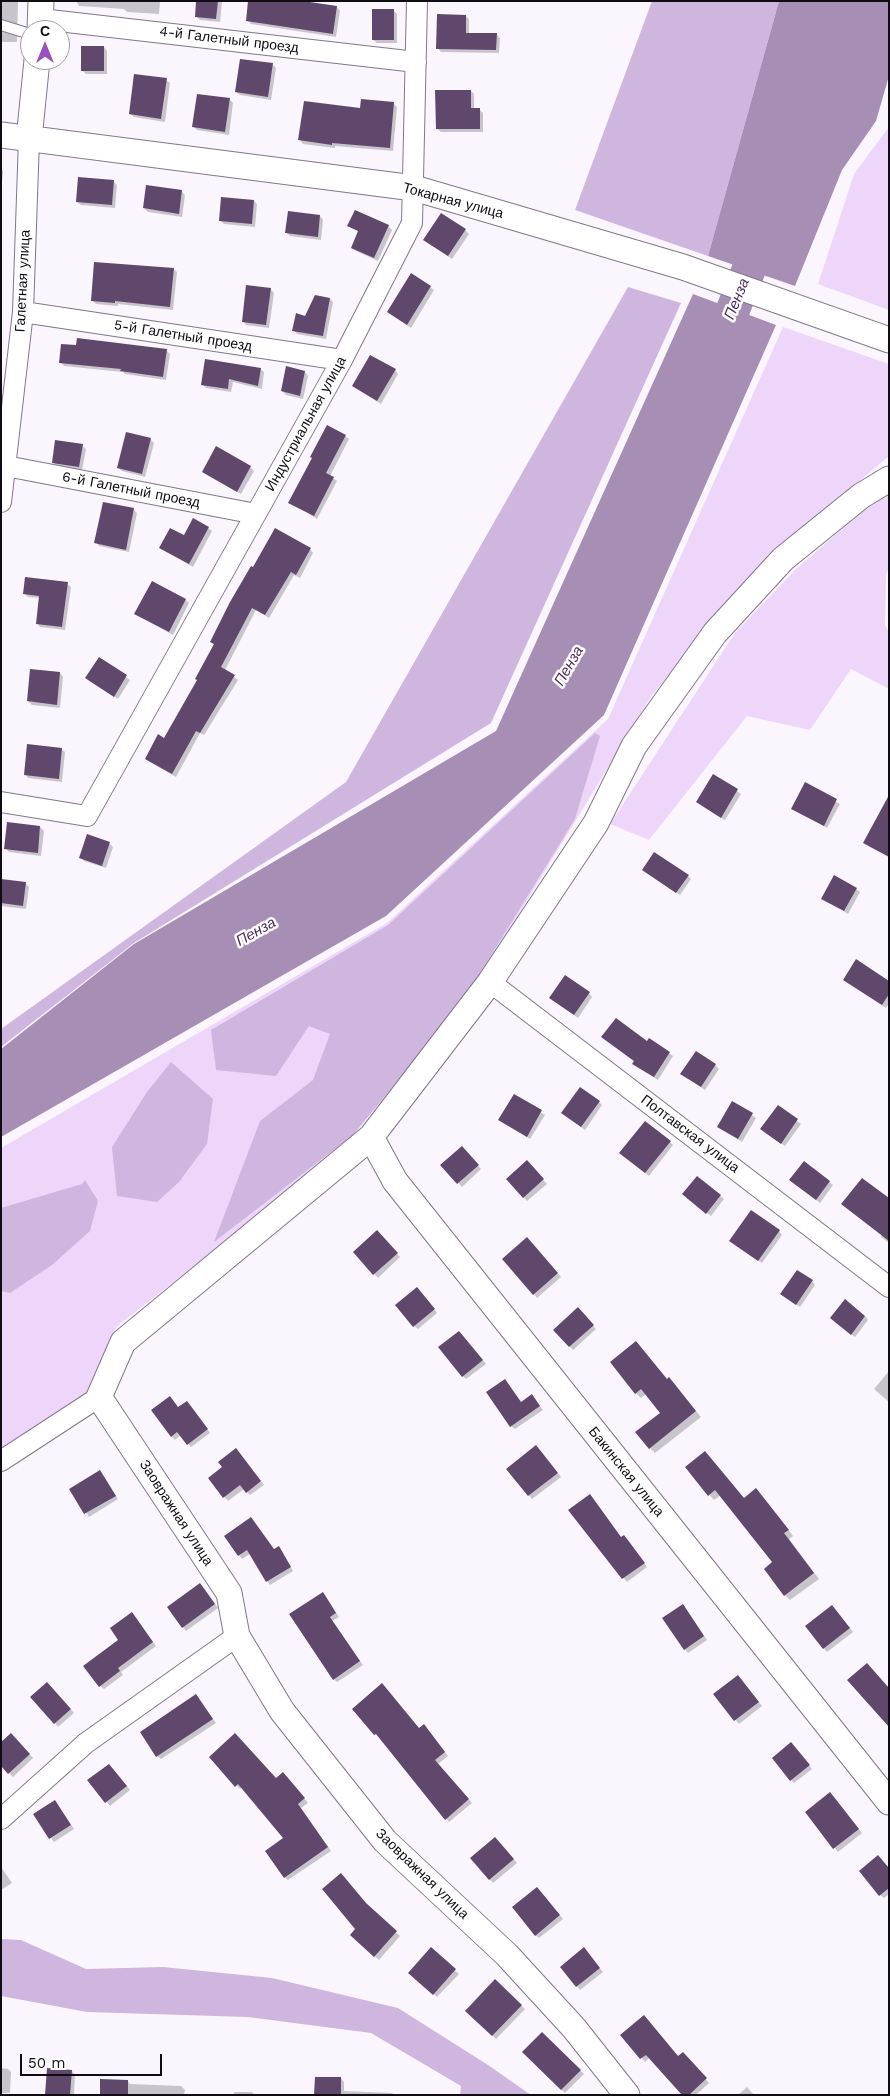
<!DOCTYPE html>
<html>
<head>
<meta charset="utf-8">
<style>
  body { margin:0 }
  #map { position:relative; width:890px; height:2096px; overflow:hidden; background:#fbf6fe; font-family:"Work Sans",sans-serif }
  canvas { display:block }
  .frame { position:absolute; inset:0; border:2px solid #100c13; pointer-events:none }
  .north { position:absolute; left:20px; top:20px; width:50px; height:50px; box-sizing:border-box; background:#fff; border:1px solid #9f9ea1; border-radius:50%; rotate:0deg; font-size:14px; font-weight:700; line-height:20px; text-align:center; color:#100c13 }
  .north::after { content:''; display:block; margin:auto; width:18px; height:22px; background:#9c4fc0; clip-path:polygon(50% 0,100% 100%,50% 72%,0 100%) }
  .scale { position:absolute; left:20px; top:2054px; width:142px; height:22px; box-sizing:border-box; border:2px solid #100c13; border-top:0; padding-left:6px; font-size:15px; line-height:18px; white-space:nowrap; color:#100c13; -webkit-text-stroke:4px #fff; paint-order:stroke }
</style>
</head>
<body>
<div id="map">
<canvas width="890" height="2096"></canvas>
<div class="frame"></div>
<div class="north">С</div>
<div class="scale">50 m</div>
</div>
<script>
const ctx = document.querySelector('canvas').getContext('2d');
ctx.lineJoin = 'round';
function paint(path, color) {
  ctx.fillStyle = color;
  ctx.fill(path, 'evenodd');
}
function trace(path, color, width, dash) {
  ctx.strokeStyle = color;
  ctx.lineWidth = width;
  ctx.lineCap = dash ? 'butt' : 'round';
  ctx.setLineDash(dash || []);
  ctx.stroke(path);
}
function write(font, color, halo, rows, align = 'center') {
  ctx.font = font + ' "Work Sans",sans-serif';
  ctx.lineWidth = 5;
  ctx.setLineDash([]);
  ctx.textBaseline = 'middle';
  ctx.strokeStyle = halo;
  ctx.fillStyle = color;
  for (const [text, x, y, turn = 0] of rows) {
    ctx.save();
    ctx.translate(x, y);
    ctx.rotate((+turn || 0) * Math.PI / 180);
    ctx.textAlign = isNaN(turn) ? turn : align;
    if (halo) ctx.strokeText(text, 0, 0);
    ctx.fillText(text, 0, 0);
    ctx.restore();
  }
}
paint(new Path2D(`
  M889,127v183l-71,-26 36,-110z
  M783,327l106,37v92l-114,96 -123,143 -186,306 -128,152 -222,174 -26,65 -89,60v-304l386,-225 221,-204z
  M889,495v73l-3,6 -1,51 4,7v57l-38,-20 -41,61 -63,-14 -98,124 -39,-16 125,-191 60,-63 69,-60z`), '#edd6fa');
paint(new Path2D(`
  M652,1h127l-71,255 -133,-46z
  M628,287l53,16 -190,420 -357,220 -133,104v-18l345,-247z
  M595,733l5,3 -25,83 -112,182 -110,134 -139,107 46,-121 53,-41 17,-46 -21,-8 -33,50 -60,-6 -5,-40 177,-105z
  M171,1062l42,37 -6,45 -28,38 -22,20 -40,-6 -5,-49 35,-55z
  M85,1180l13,21 -8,30 -38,34 -42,28 -9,-2v-83l81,-24z
  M1,1939l20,1 65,29 77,-2 109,11 126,30 90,57 43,30h-71l1,-9 -90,-53 -123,-16 -161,-5 -86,-16z`), '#cfb6de');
paint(new Path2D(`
  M779,1h110v75l-13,45 -34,49 -47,116 -87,-30z
  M693,294l83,31 -172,390 -218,201 -385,221v-88l133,-105 362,-213z`), '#a78eb5');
paint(new Path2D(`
  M1,1h17l-1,41h-16z
  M76,1h84l-1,13 -32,-2 -3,-3 -45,-3z
  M197,1h25l-2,21 -20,-2 -4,-4z
  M337,7l3,4 -4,26 -85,-13 -4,-4z
  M393,10l4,4v29h-20l-4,-3z
  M466,16l3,3v15h27l4,4 -1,15 -58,-1 -3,-4z
  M104,47l3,4v23h-21l-4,-4z
  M272,64l4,4 -5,32 -31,-5 -4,-3z
  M166,80l4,3 -5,39 -31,-5 -4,-3z
  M471,91l3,3v16h6l3,3v19h-42l-4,-3z
  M230,100l3,3 -4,32 -32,-5 -3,-3z
  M393,103l4,4 -4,44 -58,-5v2l-32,-4 -3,-4 61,-30z
  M1,169l2,2 -2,23z
  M114,182l3,3 -2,23 -34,-3 -4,-3z
  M182,192l3,3 -3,22 -34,-5 -4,-4z
  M254,201l3,3 -2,23 -31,-3 -4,-4z
  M320,216l3,4 -2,20 -31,-4 -4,-4z
  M349,225l39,1 4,4 -14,31 -22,-10 -4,-3 7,-16z
  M465,230l4,4 -17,25 -24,-16z
  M173,269l4,3 -4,38 -55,-6v2l-22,-2 -4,-4z
  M412,275l22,15 -23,38 -23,-16z
  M270,289l4,4 -5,35 -23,-3 -3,-4z
  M330,299l3,3 -7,37 -29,-5 -3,-4 12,-13z
  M166,350l4,4 -4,26 -41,-6 -2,-2 -59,-6 -3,-4z
  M287,368l18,4 3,4 -5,23 -17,-4 -4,-4z
  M260,369l4,3 -2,17 -29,-7 -2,10 -25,-4 -4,-4z
  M395,370l3,4 -17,30 -28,-18z
  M345,436l4,3 -19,37 7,5 -20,38 -27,-17 23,-44z
  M150,439l4,4 -9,34 -23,-6 -4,-3z
  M82,446l4,3 -4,21 -25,-4 -4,-4z
  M250,467l4,4 -13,23 -38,-22z
  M104,503l30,7 3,3 -8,39 -30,-6 -3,-4z
  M208,528l4,3 -19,36 -33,-19z
  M310,549l3,4 -13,25 -6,-3 -25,43 -13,-8 -31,60 13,10 -34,55 -4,-2 -24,44 -26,-15 -4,-3 19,-20 33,-58 17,-35 -4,-4 43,-73z
  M67,584l4,3 -6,43 -25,-3 -3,-4 3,-25 -12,-1 -4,-4z
  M186,600l3,3 -16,32 -37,-21z
  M99,659l31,21 -12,19 -31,-21z
  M60,673l3,4 -3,31 -28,-3 -4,-4z
  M61,749l4,3 -3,30 -34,-4 -3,-4z
  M713,775l28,19 -16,26 -28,-18z
  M806,784l34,20 -13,24 -34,-19z
  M40,827l4,4 -3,25 -32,-4 -4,-4z
  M109,843l4,4 -7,21 -22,-7 -3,-4z
  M647,873l41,3 3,3 -11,16z
  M1,880l24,3 4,4 -3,22 -25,-3z
  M856,889l4,3 -12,22 -25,-16z
  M889,982v21l-3,5 -38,-25z
  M589,993l3,4 -14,21 -24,-17z
  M606,1040l41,3 22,10 4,3 -15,24 -21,-13 -2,-5z
  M715,1065l4,4 -14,21 -23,-16z
  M514,1095l31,20 -15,24 -30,-19z
  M599,1102l3,3 -17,25 -19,-14z
  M733,1102l23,16 -14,24 -24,-16z
  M778,1107l23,17 -16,22 -19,-13z
  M670,1142l3,3 -24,31 -24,-20z
  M461,1147l20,22 -19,18 -20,-22z
  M527,1162l20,22 -20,17 -20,-22z
  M804,1163l29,22 -13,18 -25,-19z
  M697,1177l27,22 -13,17 -24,-18z
  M889,1203v40l-8,-6z
  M779,1231l3,4 -20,28 -28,-19z
  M381,1235l19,22 -22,21 -23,-26z
  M531,1242l30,35 -24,21 -3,-4z
  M812,1281l3,4 -15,22 -15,-10z
  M420,1293l17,20 -19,16 -4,-3z
  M578,1309l18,20 -23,21 -18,-20z
  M865,1316l3,4 -13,17 -20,-15z
  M463,1336l23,28 -20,15 -3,-3z
  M611,1362l63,22 27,33 -46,36 -5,-5 12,-35 -16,-19 -5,4 -5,-5z
  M889,1371v31l-15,-13z
  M505,1380l17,23 10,-7 11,14 -28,19 -4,-3z
  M191,1406l19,27 -19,14 -10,-12 -6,5 -3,-3 7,-29z
  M540,1450l21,27 -29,22 -24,-30z
  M239,1453l25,32 -14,10 -6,-6 -16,12 -18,-23z
  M686,1468l58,31 17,-4 32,41 -4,3 30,40 -29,21 -5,-5 -11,-32 -53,-68 -7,5z
  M100,1472l18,27 -29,18 -18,-28z
  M590,1534l38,6 19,27 -20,15z
  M226,1536l56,16 11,19 -23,14 -20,-31 -8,5z
  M204,1588l14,20 -32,23 -3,-4z
  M326,1597l13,20 -7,4 31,44 -26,17 -3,-3z
  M686,1609l21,31 -19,13 -3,-4z
  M835,1610l18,22 -26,20 -21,-26z
  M135,1617l21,29 -35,26 2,3 -19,14 -4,-3 20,-46z
  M741,1680l21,26 -23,18 -24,-30z
  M51,1687l23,26 -16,14 -3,-4z
  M196,1695l20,28 -55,36 -4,-3z
  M354,1709l66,20h7l21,27 -10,8 34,39 -23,19 -69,-85z
  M11,1735l22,23 -20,19 -12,-12z
  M795,1747l17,22 -18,14 -3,-3z
  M211,1757l65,23 11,-3 21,26 -7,5 30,43 -43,29 -4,-3 1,-38 -43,-52 -2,2z
  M113,1769l17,21 -20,16 -21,-26z
  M834,1797l28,36 -24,19 -32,-40z
  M55,1801l19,28 -20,13 -20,-27z
  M499,1842l18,21 -24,20 -21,-25z
  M1,1867l11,16 -11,7z
  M889,1869v25l-5,4 -4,-3z
  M541,1892l22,27 -24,19 -4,-3z
  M368,1907l32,29 -21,24 -24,-21z
  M431,1949l28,25 -22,23 -23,-21z
  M587,1953l16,19 -23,18 -3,-4z
  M495,1981l30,28 -29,30 -29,-28z
  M542,2033l42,41 -19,19 -42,-41z
  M622,2035l56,23 5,-5 26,30 -13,12h-12l-34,-38 -5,5z
  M1,2068l7,1 3,3 -1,21h-9z
  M72,2071l3,4 -1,20h-27z
  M341,2078l3,4v9l48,2 2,2h-78z
  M128,2081l2,3 51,2 4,4 -1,5h-83z
  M747,2087l7,8h-16z
  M234,2092h18l3,3h-21z`), '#0003');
trace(new Path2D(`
  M716,353l49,-125`), '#a78eb5', 34);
paint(new Path2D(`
  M196,1h22l-2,18 -21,-2z
  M248,1h55l34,5 -4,28 -87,-13z
  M372,9h22v31h-22z
  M437,14l29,1v18h31l-1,17 -60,-1z
  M81,46h23v25h-23z
  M240,59l33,4 -5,34 -33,-5z
  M134,74l33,4 -6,41 -32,-5z
  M435,90h36v18h9v21h-44z
  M197,94l33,4 -5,34 -33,-5z
  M361,99l33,3 -4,46 -58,-5v2l-34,-5 6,-39 56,7z
  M78,177l36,3 -2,25 -36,-3z
  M146,185l36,5 -3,24 -36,-6z
  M221,197l33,3 -2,24 -33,-3z
  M355,210l34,15 -15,33 -23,-10 7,-17 -11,-5z
  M288,211l32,4 -2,22 -33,-4z
  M441,213l25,16 -18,27 -25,-16z
  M94,262l80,6 -4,39 -55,-6v2l-24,-2z
  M411,273l20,13 -24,39 -20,-13z
  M246,285l25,3 -5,37 -24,-3z
  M315,295l15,3 -7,38 -31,-5 4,-18 9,3z
  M77,338l90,11 -4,28 -43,-6 1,-2 -62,-6 2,-19 15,1z
  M370,355l26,14 -19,32 -25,-15z
  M205,359l56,9 -3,18 -29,-7 -1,10 -27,-4z
  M286,366l19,5 -5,25 -19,-5z
  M327,425l19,10 -20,38 8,4 -20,39 -26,-13 24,-45 -2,-1z
  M126,432l25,6 -9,36 -25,-6z
  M55,440l28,4 -4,23 -27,-4z
  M216,446l35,20 -14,26 -35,-20z
  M103,502l31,6 -8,42 -32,-7z
  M193,518l16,9 -20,37 -30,-16 11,-20 14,7z
  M275,528l36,20 -15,27 -5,-3 -26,43 -13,-7 -31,59 14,8 -35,58 -4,-2 -24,43 -27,-15 13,-25 6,4 33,-58 -2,-1 19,-35 -4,-2 20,-40 21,-36 2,1z
  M25,577l43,5 -6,45 -26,-3 3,-28 -16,-2z
  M152,581l34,18 -17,33 -35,-18z
  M99,657l28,18 -13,22 -29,-19z
  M30,669l30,3 -3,33 -30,-4z
  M27,744l35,4 -3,31 -35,-4z
  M713,774l25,15 -17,29 -25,-16z
  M805,782l32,17 -13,27 -33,-17z
  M889,795v62l-26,-14z
  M7,822l33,4 -2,27 -34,-4z
  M87,834l23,8 -8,24 -23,-8z
  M654,852l35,23 -13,18 -34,-23z
  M834,875l23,13 -13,23 -23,-12z
  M1,879l25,3 -3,24 -22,-3z
  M856,959l33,22v13l-7,11 -39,-25z
  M565,975l25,17 -16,23 -25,-17z
  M616,1018l31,23 2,-3 21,14 -16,25 -22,-13 2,-3 -33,-24z
  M696,1051l20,13 -15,23 -21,-13z
  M580,1087l20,14 -19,26 -20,-14z
  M514,1094l28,16 -15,27 -29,-17z
  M732,1101l21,12 -15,26 -21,-12z
  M778,1105l20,14 -17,25 -21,-15z
  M645,1121l26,20 -26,32 -26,-20z
  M462,1146l17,19 -22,19 -17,-19z
  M527,1160l17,19 -21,19 -17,-19z
  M804,1161l26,20 -14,19 -27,-20z
  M697,1176l24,19 -15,19 -24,-20z
  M862,1178l27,20v43l-48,-37z
  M751,1210l29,20 -22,31 -29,-20z
  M377,1230l21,23 -25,22 -20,-23z
  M527,1237l31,36 -25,22 -31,-36z
  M797,1270l16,10 -17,25 -16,-11z
  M417,1287l18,22 -22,18 -18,-22z
  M845,1299l20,17 -14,19 -21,-17z
  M578,1307l16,18 -25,22 -16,-17z
  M459,1331l24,29 -21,17 -24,-30z
  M636,1341l31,38 2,-2 27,34 -47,38 -14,-17 25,-19 -19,-24 -6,5 -25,-32z
  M505,1379l16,23 11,-8 8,12 -30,21 -24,-35z
  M170,1396l8,11 9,-6 21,28 -21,16 -10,-13 -6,5 -20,-27z
  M536,1445l22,28 -30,23 -22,-27z
  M236,1448l25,33 -15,12 -6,-8 -17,13 -15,-20 14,-11 -4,-5z
  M705,1451l39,47 12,-10 33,42 -5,3 30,40 -30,23 -20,-27 8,-7 -57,-72 -7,6 -23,-29z
  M100,1470l16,26 -32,18 -15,-25z
  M590,1494l31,43 3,-2 21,28 -23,16 -54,-69z
  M251,1517l23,32 5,-3 12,21 -25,15 -19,-32 -9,6 -14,-20z
  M200,1583l15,21 -33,24 -15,-21z
  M323,1592l13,21 -6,4 30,44 -27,19 -44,-66z
  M683,1604l21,32 -20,14 -22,-32z
  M832,1605l18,23 -27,21 -18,-23z
  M132,1612l21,30 -35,26 2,3 -21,16 -16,-21 35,-26 -8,-12z
  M867,1663l22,25v39l-42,-47z
  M738,1675l21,27 -25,19 -21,-27z
  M47,1682l24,27 -17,15 -24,-27z
  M382,1683l37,45 5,-4 21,28 -10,8 34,39 -24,21 -69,-86 -2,1 -22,-26z
  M196,1694l17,25 -57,38 -16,-25z
  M11,1733l19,21 -22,20 -7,-8v-24z
  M235,1733l41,45 7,-6 22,26 -7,6 30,43 -44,31 -19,-27 18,-13 -45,-54 -3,3 -26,-30z
  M791,1742l19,23 -20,16 -18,-23z
  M109,1764l18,22 -22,17 -18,-23z
  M830,1792l29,37 -26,20 -28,-37z
  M55,1800l16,25 -22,14 -16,-25z
  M495,1837l19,22 -25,21 -19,-22z
  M878,1855l11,13v20l-10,8 -20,-25z
  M341,1873l25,30 31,28 -23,26 -24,-22 5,-6 -33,-40z
  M537,1887l23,28 -25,21 -23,-29z
  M431,1947l25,22 -23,26 -25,-22z
  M584,1947l16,21 -24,19 -16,-20z
  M495,1979l27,26 -30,31 -27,-25z
  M644,2015l34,41 5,-4 24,26 -18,17h-7l-36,-40 -6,4 -20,-24z
  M542,2032l39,38 -20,20 -39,-38z
  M47,2068l25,2 -2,25h-25z
  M315,2077h26v18h-27z
  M100,2079l28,1v15h-28z`), '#5f486b');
const service = new Path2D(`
  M1,25l29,9`);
const minor = new Path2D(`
  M41,19l375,43
  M23,312l319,48
  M6,466l250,48
  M1,502l22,-190 6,-173
  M1,802l86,14 255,-456 70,-137 5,-222
  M490,982l399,305
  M1,1461l98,-64
  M1,1819l85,-76 151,-107`);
const tertiary = new Path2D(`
  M40,30l1,-29
  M1,135l413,53 269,79 206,73
  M29,139l8,-79
  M371,1137l24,44 494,621
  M627,2095l-53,-67 -67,-73 -122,-114 -103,-130 -45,-75 -8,-43 -130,-196 24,-55 248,-205 119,-155 106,-159 38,-77 81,-113 68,-74 78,-63 28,-17`);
trace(service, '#83778a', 12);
trace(minor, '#83778a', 22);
trace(tertiary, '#83778a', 27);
trace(service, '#fff', 10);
trace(minor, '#fff', 20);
trace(tertiary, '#fff', 25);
write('14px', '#100c13', '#fff', [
  ["4-й Галетный проезд",229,40,7],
  ["Токарная улица",453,201,15],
  ["Галетная улица",23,281,-87],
  ["5-й Галетный проезд",183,336,9],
  ["Индустриальная улица",306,424,-61],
  ["6-й Галетный проезд",131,490,11],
  ["Полтавская улица",690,1134,37],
  ["Бакинская улица",626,1472,51],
  ["Заовражная улица",176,1513,57],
  ["Заовражная улица",422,1874,44]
]);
write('italic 15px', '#4e2c5e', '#fff', [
  ["Пенза",737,299,-68],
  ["Пенза",569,666,-60],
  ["Пенза",256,932,-29]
]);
</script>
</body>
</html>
